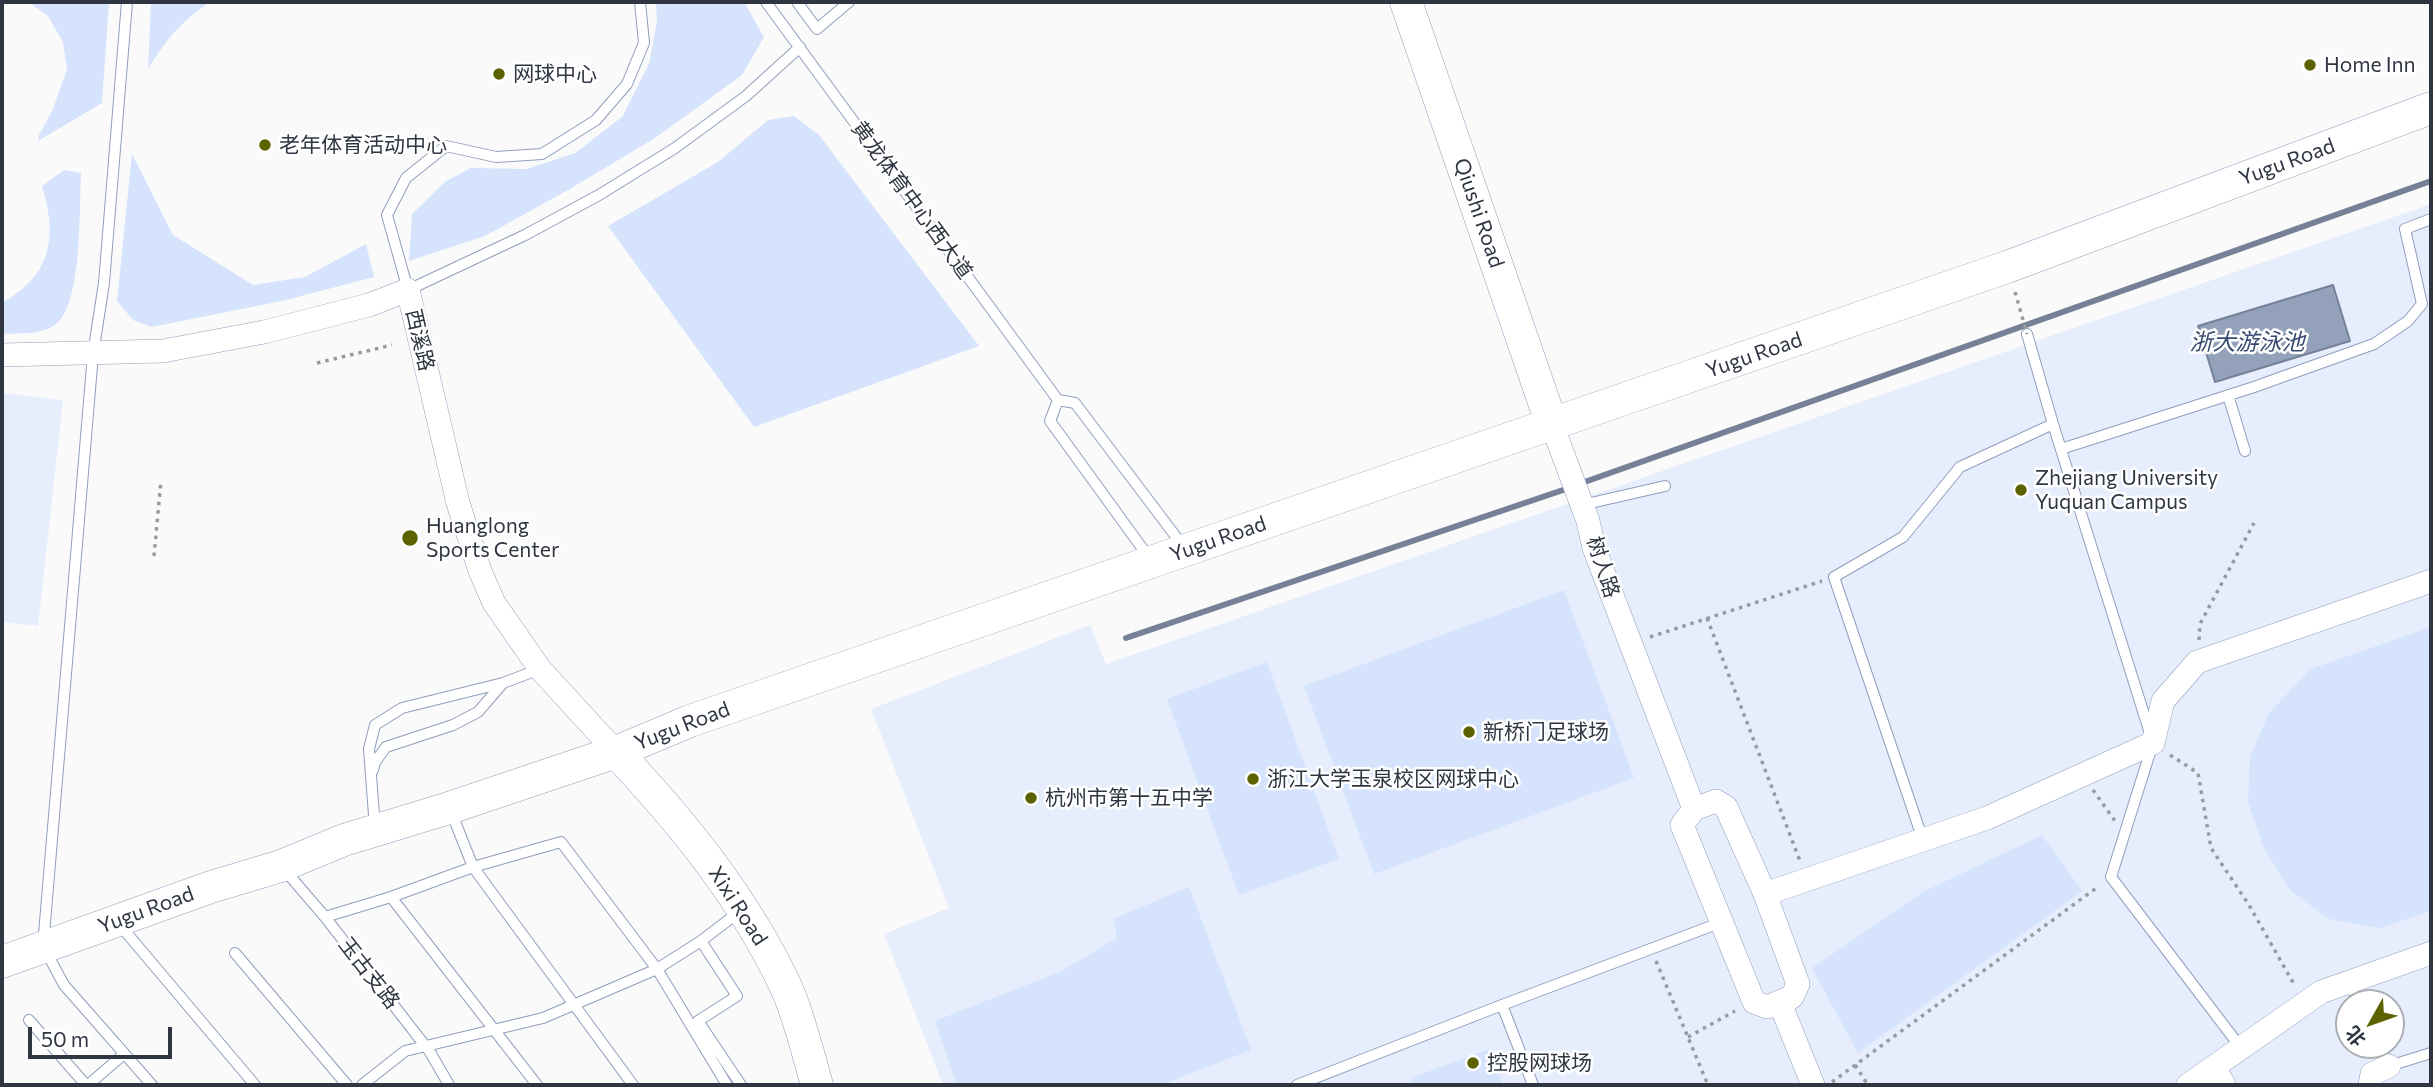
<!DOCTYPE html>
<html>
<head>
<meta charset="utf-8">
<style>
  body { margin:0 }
  #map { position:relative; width:2433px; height:1087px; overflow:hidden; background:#fafafa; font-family:Commissioner,"Noto Sans SC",sans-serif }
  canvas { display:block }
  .frame { position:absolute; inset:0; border:4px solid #2f3642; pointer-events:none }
  .north { position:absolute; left:2335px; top:989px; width:70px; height:70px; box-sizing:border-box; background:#fff; border:2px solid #acafb3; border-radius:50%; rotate:230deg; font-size:19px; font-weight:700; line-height:28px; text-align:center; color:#2f3642 }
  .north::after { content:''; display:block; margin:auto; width:24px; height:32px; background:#5c6200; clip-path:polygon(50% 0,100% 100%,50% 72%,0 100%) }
  .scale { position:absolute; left:28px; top:1027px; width:144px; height:32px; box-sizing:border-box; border:4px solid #2f3642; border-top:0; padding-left:9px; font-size:21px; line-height:24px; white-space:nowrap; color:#2f3642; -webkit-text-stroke:5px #fff; paint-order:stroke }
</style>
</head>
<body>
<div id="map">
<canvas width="2433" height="1087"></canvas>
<div class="frame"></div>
<div class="north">北</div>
<div class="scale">50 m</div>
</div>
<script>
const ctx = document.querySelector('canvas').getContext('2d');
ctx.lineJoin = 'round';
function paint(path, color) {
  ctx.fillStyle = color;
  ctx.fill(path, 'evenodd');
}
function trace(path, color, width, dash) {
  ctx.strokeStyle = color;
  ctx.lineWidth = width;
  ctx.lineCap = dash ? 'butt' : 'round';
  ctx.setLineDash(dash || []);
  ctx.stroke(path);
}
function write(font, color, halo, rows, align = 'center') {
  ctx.font = font + ' Commissioner,"Noto Sans SC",sans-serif';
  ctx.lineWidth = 5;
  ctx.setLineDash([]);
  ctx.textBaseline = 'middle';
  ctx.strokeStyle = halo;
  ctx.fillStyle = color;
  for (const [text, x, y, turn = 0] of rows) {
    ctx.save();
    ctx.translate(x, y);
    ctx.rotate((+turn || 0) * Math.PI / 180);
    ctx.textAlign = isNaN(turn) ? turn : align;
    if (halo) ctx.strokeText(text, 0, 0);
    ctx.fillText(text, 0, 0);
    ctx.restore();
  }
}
paint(new Path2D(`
  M2431,204v881h-1488l-59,-151 65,-26 -78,-199 219,-84 16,39zM2349,1003h42v42h-42z
  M2,393l61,7 -25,226 -36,-4z`), '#e6eefe');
paint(new Path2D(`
  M28,2h81l-7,101 -64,38 1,-6 14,-26 14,-40 -4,-27 -15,-26z
  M151,2h59c-29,19 -44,38 -62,67z
  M656,2h88l20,35 -22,38 -87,63 -87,52 -83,46 -76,25 3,-47 34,-33 25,-13 56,1 48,-16 47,-36 27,-53 8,-43z
  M794,116l25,19 160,211 -225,81 -146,-201 110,-64 50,-42z
  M132,154l41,81 80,50 52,-8 61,-33 8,33 -92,24 -130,26 -19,-7 -16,-19z
  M64,170l17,3c-2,33 2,132 -26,152 -15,10 -36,8 -53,9v-31c49,-28 56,-64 40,-117z
  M1564,590l70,188 -260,96 -70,-188z
  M2431,627v284l-50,17 -52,-9 -39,-29 -26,-42 -16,-46 2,-46 19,-43 42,-44z
  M1267,662l72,197 -100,36 -72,-196z
  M2042,835l40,56 -224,162 -46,-85 111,-76z
  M1189,887l62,163 -90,35h-204l-22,-64 127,-50 55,-33 -4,-19z
  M1489,1049l14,36h-89l-3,-7z`), '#d6e3fd');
const water = new Path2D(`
  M2333,285l17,56 -135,41 -17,-56z`);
paint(water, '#94a1bb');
trace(water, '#768197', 2);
trace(new Path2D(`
  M1579,484l852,-303
  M1126,638l443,-150`), '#768197', 6);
const lane = new Path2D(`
  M127,2l-23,281 -11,71 -50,592 21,39 88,100
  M640,2l4,41 -17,41 -31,36 -54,34 -46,3 -50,-11 -40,32 -19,37 21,75 117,-55 74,-40 76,-47 71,-52 54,-49
  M766,2l292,398 17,3 108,143
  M797,2l20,27 32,-27
  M2027,334l26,90 100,319 -42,134 130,171
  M2228,395l17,56
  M1058,400l-8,21 100,138
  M2061,449l193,-62 120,-43 34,-23 14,-17 -17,-75 26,-10
  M1582,505l83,-19
  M373,770l2,-8 11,-15 67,-22 25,-13 25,-29
  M450,809l23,58 160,218
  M375,828l-6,-79 6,-24 27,-17 101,-25 37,-14
  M1923,840l-89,-263 69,-40 57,-70 93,-43
  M283,868l42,49 105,135 19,33
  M391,897l146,188
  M325,917l66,-20 82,-30 88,-25 96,127 70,116
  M119,924l136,161
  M701,941l36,55 -39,25 43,64
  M235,953l112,132
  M2349,982l10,21
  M29,1020l57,65
  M2379,1045l10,21 42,-13
  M88,1085l36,-31
  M362,1085l43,-34 138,-33 114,-49 44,-28 38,-29
  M1297,1085l205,-80
  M1533,1085l-31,-80 220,-83`);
const street = new Path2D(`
  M2,355l161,-4 101,-19 105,-27 39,-15 50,213 22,68 14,32 46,66 76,83
  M1552,425l36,96 6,27 100,261
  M1716,801l10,6 39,87 33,90 -6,13 -25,10 -13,-5 -72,-177 12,-16z
  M1765,894l222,-76 166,-75 10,-42 34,-39 234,-81
  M1780,1003l33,82
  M2214,1067l10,18
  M2188,1085l133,-93 110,-39
  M2370,1085l2,-11 17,-8`);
const secondary = new Path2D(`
  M1406,2l146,423
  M616,752c67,71 129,147 171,237 13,30 21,65 30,96
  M2,962l209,-75 70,-21 63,-26 105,-32 167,-56 74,-31 1317,-454 424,-159`);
trace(lane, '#8f9ebc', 12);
trace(street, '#8f9ebc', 24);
trace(secondary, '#8f9ebc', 33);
trace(new Path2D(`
  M317,363l75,-18
  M154,556l7,-76
  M1707,618l93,243
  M1650,637l172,-56
  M2199,640l1,-16 54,-101
  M2170,755l28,18 13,75 38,57 46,81
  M2093,790l22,31
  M1656,961l52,124
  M1688,1037l47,-26
  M1855,1065l13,20
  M1832,1082l267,-196`), '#979ba0', 3.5, [3.5, 5]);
trace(lane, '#fff', 10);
trace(street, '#fff', 23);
trace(secondary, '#fff', 32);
trace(new Path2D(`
  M2015,292l12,42`), '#979ba0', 3.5, [3.5, 5]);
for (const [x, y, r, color] of [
  [2310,65,7,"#5c6200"],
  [499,74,7,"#5c6200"],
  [265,145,7,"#5c6200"],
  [2021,490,7,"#5c6200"],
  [410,538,9,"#5c6200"],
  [1469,732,7,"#5c6200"],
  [1253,779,7,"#5c6200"],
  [1031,798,7,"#5c6200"],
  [1473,1063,7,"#5c6200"]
]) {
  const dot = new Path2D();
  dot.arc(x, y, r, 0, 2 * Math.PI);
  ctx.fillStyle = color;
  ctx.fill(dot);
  trace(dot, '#fff', 2.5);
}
write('21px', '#2f3642', '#fff', [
  ["Home Inn",2324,65],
  ["网球中心",513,74],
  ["老年体育活动中心",279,145],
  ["Zhejiang University",2035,478],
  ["Yuquan Campus",2035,502],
  ["Huanglong",426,526],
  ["Sports Center",426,550],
  ["新桥门足球场",1483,732],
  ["浙江大学玉泉校区网球中心",1267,779],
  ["杭州市第十五中学",1045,798],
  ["控股网球场",1487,1063]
], 'left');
write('21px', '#2f3642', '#fff', [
  ["Yugu Road",2287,162,-20],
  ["黄龙体育中心西大道",912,200,54],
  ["Qiushi Road",1479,213,71],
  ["西溪路",420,340,77],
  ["Yugu Road",1754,355,-19],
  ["Yugu Road",1218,539,-19],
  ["树人路",1603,567,72],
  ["Yugu Road",682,726,-21],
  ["Xixi Road",738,906,57],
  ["Yugu Road",146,910,-20],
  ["玉古支路",369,973,52]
]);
write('italic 23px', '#374b72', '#fff', [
  ["浙大游泳池",2247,342]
]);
</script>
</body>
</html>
